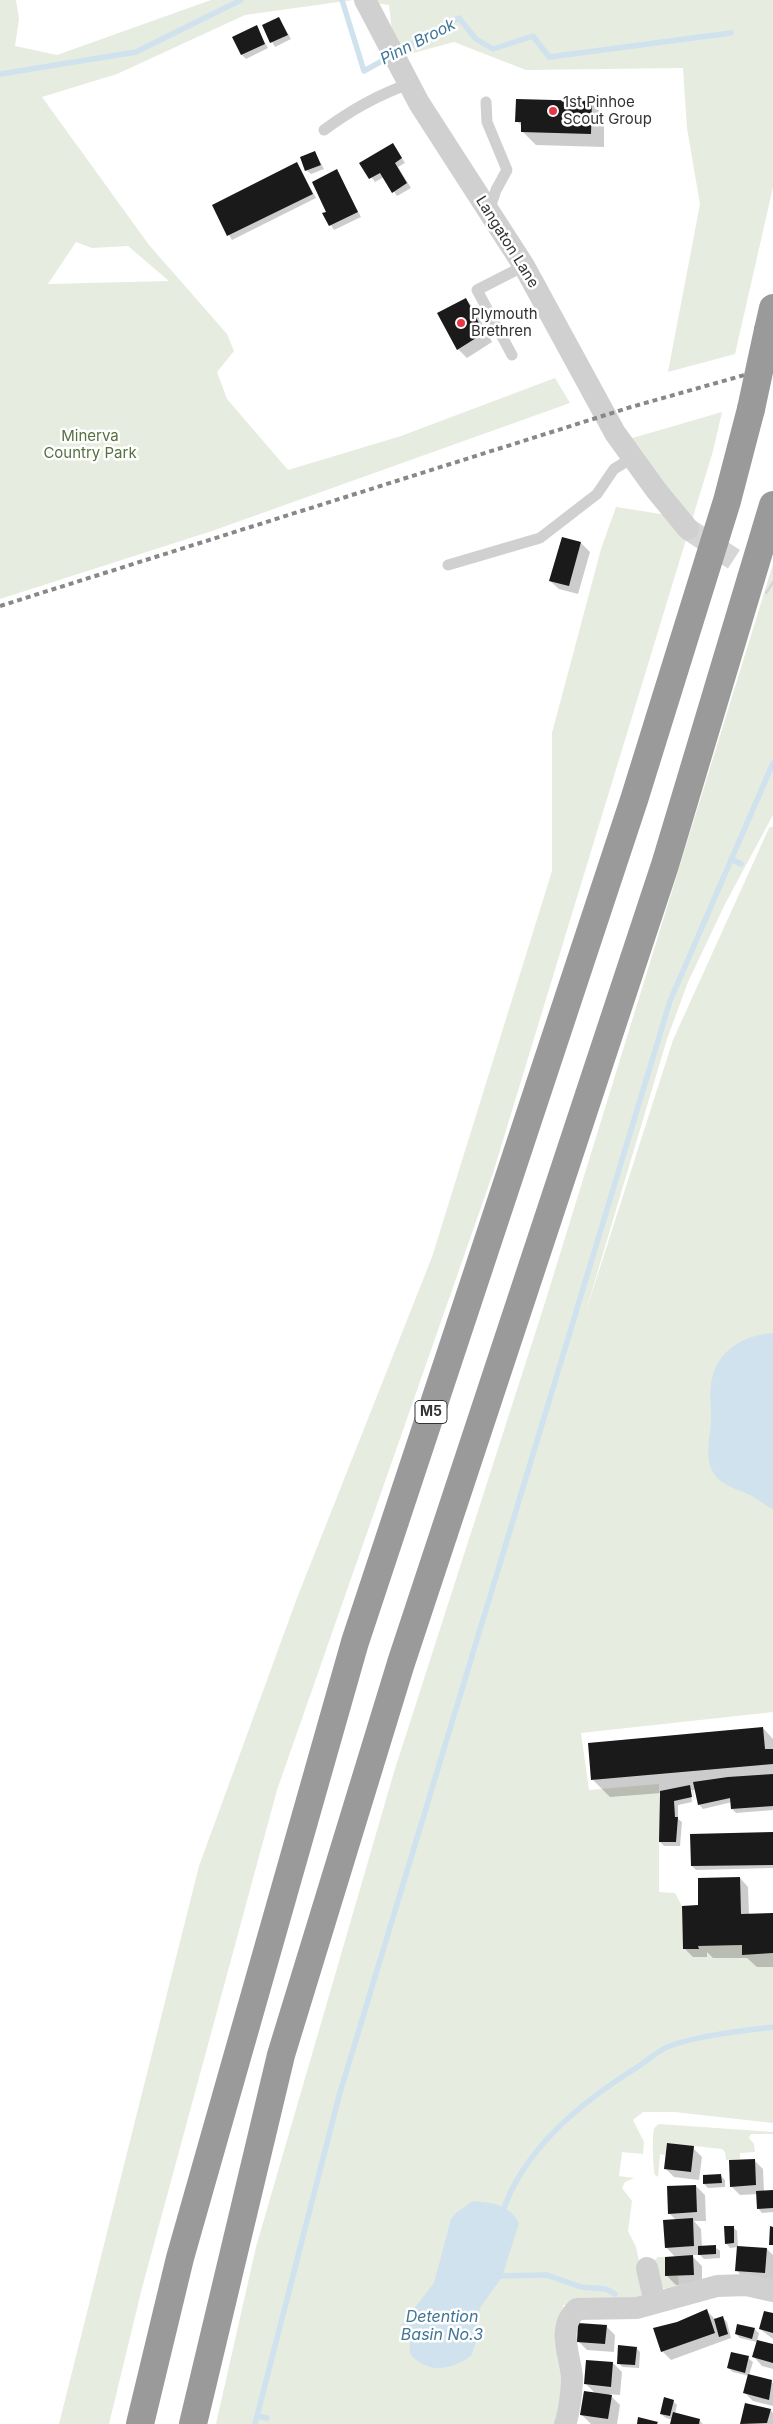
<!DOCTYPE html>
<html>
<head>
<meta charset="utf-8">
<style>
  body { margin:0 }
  canvas { display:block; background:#fff }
</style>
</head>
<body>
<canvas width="773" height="2424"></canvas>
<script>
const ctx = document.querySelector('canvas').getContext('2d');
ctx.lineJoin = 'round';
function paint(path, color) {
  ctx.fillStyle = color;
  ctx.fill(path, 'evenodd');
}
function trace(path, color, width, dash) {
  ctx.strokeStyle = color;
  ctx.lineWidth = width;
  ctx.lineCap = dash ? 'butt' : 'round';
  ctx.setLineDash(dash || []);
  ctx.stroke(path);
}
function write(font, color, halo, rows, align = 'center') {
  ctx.font = font + ' Inter,sans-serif';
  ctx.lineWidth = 5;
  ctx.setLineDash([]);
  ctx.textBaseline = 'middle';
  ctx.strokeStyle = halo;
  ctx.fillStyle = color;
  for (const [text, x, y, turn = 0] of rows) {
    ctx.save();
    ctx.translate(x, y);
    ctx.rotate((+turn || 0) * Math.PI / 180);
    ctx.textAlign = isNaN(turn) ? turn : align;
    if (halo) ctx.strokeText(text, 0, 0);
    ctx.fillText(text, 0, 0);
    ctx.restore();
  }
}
paint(new Path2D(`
  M0,0h16l3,19 -4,27 42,9 154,-55h562v187l-38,167 -67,18 32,-168 -13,-76 -4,-60 -157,2 -72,-28 -59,16 -6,-53 -36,-5 -108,15 -128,59 -75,23 107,148 78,89 7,17 -17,21 10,27 61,71 113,-34 154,-58 15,25 -358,128 -212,68zM76,242l16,6 36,-2 41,35 -121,3z
  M722,412l-9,39 -220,722 -216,617 -135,498 -33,136h-50l140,-558 98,-268 135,-341 120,-386v-138l49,-184 15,-42 51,8 -38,-76z
  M773,564v251l-48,89 -37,78 -21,57 -82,275 88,-274 96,-212 4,-2v886l-192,21 8,57 70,-6v108l16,1 7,13 1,43h15v-3l44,-1 1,9 30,-1v170l-98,-11h-32l-10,8 11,22 -1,12 -21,-2 -3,24 15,2 -9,4 -3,6 10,13 -4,30 8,16 8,38 -2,10 -15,9 -64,1 -6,51 6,31 -6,37h-341l40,-177 138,-475 149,-463z
  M659,2124l114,8v2h-22l-2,4 5,6 1,8 -15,1v6l-14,1 -1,-8 -3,-3 -55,-6 -2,12 -5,-1 -2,23 -3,-2c-2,-4 -3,-42 -1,-46 1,-2 3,-4 5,-5z
  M658,2257h7v19h13l1,13 -9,1 -7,-2 -9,-27z`), '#e6ecdf');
paint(new Path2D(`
  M773,1333v176c-9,-4 -15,-10 -23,-14 -12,-6 -28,-9 -36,-21 -10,-16 -4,-34 -3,-52 1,-12 -2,-25 0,-38 4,-32 32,-49 62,-51z
  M473,2201c21,2 35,3 46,22l-17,54 -22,31 -4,12v22l-5,14c-16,11 -36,18 -53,5 -3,-2 -6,-4 -8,-9 -1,-3 0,-7 0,-12l-9,-11 1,-5 32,-41 17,-64 6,-7z`), '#cfe2ee');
paint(new Path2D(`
  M279,18l12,21 -16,8 -12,-21z
  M256,27l12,21 -22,11 -4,-4z
  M591,102l13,14v31l-68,-2 -13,-13v-5l-6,-6z
  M393,144l12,19 -7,4 13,21 -14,8 -13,-19 -9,5 -14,-19z
  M315,152l9,17 -13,5 -5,-4z
  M297,164l19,34 -84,42 -19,-34z
  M337,171l24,46 -27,13 -10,-16 4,-2z
  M466,300l8,8 18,34 -25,16 -9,-9z
  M562,538l19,5 9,9 -12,42 -19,-5 -9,-8z
  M763,1728l10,11v71l-37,3 -4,-4v-7l-29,7 -4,-5 -3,-14h-3l1,11 -2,-11h-2l2,12 -14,3v14l4,3 -2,24h-16l-4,-4 1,-49 -51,4 -17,-17z
  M773,1833v35l-77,2 -4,-4z
  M740,1878l8,9 1,28 24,-1v53h-16l-10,-9h-34l-6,-6v5h-14l-9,-9 13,-41z
  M693,2148l9,9 -3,23 -25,-3 -9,-9z
  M754,2160l9,9 1,23 9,-1v21l-11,1 -4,-5v-14l-18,1 -9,-9z
  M721,2176l4,4v7l-17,1 -4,-4z
  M696,2186l9,9 1,26h-12l7,8 1,18h13l5,4v7l-16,1 -4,-4h-9l11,11v18l-26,1 -9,-9 9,-18 -10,-11 10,-27 -7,-7z
  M733,2227l4,4 1,16 29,2 6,6v26l-28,-2 -9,-9 2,-23 -8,1 -4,-5z
  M707,2311l9,9 7,-2 4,4 4,16 -60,22 -9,-9 15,-28z
  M773,2314v25l-13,-10z
  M606,2326l9,9 -1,17 -27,-2 -9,-9z
  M754,2329l5,4 -2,8 16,4v24l-11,-3 -8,-9 3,-15 -17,-4 -4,-4z
  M636,2348l4,4 -1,16 -16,-1 -5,-4z
  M748,2358l5,4 -4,13 24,8v23l-20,-5 -9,-9 5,-16 -16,-4 -5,-4z
  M613,2363l9,9 -2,23 -11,-1 11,11 -3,19h-26l-9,-9 13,-22 -9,-9z
  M673,2401l4,4 -2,9 25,7 3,3h-31l1,-4 -7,-2 -5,-4z
  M746,2404l24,6 3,3v11h-32z`), '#0003');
trace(new Path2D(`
  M342,0l22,71 25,-14
  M397,52l62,-34 17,21 17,10 40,-13 16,21 182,-24
  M0,74l136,-22 105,-52
  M731,859l10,5
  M502,2214c21,-66 81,-113 137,-148 10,-7 21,-17 33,-21 32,-10 67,-14 101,-18
  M496,2276l51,-1 34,12 25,2 9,5
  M258,2416l9,2
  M255,2424l84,-328 331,-1095 103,-238`), '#cfe2ee', 5.5);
paint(new Path2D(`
  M279,17l9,18 -18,8 -8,-18z
  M257,25l8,19 -24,11 -9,-18z
  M516,99l76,2 -1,33 -70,-2v-10h-6z
  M393,143l9,15 -7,5 12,20 -15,10 -12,-20 -11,6 -10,-16z
  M315,151l6,14 -16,6 -5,-14z
  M297,162l16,32 -86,42 -15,-31z
  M337,169l21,43 -29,14 -7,-13 4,-1 -14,-30z
  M466,298l18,35 -27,17 -20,-37z
  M562,537l19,5 -12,44 -20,-5z
  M763,1727l2,22h8v15l-182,16 -3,-37z
  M773,1774v32l-42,3 -1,-11 -32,7 -5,-23 35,-5z
  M690,1785l2,12 -18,4 1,16h3l-2,25h-17l1,-51z
  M773,1832v33l-82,1 -1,-32z
  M740,1877l1,37 32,-1v40l-31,2v-10l-44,1 1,3h-16l-1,-43 16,-1v-27z
  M667,2143l27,3 -3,26 -27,-3z
  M755,2159l1,26 -26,2 -1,-27z
  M721,2174l1,9 -19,1v-9z
  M696,2185l1,27 -29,2 -1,-28z
  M773,2190v18l-16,1 -1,-18z
  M693,2218l1,28 -29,2 -2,-28z
  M724,2226h10v17l-9,1z
  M770,2226l3,1v18h-4z
  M716,2245v9l-18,1v-9z
  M737,2246l30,2 -2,25 -30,-2z
  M693,2255l1,20 -29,1v-19z
  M707,2309l8,24 -54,19 -8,-24 24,-6z
  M764,2311l9,2v20l-14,-4z
  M723,2316l5,18 -9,3 -5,-18z
  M578,2323l29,2 -2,19 -28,-2z
  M737,2324l18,4 -3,11 -17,-5z
  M757,2340l16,4v19l-21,-6z
  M618,2345l19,2 -2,18 -18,-1z
  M731,2352l18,4 -4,17 -18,-5z
  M586,2360l27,2 -2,25 -27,-3z
  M748,2374l24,6 -3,20 -26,-7z
  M584,2391l28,4 -4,24 -28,-4z
  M664,2397l10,3 -4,16 -10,-2z
  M745,2403l26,6 -4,14 -27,1z
  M673,2412l27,7 -1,5h-29z
  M638,2417l20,5 -1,2h-20z`), '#1a1a1a');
trace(new Path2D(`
  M688,529l85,56`), '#d6d6d6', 22, [22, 11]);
trace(new Path2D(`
  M486,102l1,20 20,48 -11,20 -7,21
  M324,130c27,-20 53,-35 85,-46
  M512,355l-35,-65 47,-24
  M448,565l92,-27 57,-44 17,-25 18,-11`), '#d0d0d0', 11);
trace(new Path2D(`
  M365,0l54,103 105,163 91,167 41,57 32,39
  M647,2268l8,35
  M565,2424c4,-9 7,-35 7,-46 -2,-24 -16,-50 5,-69l60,-1 80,-22 29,-1 27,6`), '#d0d0d0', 22);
trace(new Path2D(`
  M768,330l5,-22
  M140,2424l40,-166 175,-616 279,-842 93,-299 24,-92
  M193,2424l88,-369 120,-392 264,-798 108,-360`), '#9a9a9a', 28);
trace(new Path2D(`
  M0,606l631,-199 142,-40`), '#888', 4, [5, 4]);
trace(new Path2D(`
  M751,409l17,-79`), '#9a9a9a', 28);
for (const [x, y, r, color] of [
  [553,111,5,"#e63946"],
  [461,323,5,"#e63946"]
]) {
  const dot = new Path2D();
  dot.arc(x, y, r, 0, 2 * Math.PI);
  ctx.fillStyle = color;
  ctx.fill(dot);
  trace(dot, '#fff', 2);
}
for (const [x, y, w] of [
  [431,1412,32]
]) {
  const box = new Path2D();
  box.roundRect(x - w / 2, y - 11.5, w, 23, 4);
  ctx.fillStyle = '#fff';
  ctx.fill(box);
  trace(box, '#333', 1);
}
write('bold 14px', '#333', null, [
  ["M5",431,1412]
]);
write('15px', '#333', '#fff', [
  ["1st Pinhoe",563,102],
  ["Scout Group",563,119],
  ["Plymouth",471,314],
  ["Brethren",471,331]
], 'left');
write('15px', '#333', '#fff', [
  ["Langaton Lane",507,242,58]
]);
write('15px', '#56703f', '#fff', [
  ["Minerva",90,436],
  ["Country Park",90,453]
]);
write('italic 16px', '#3f7597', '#fff', [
  ["Pinn Brook",418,42,-27],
  ["Detention",442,2317],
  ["Basin No.3",442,2335]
]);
</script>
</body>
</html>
